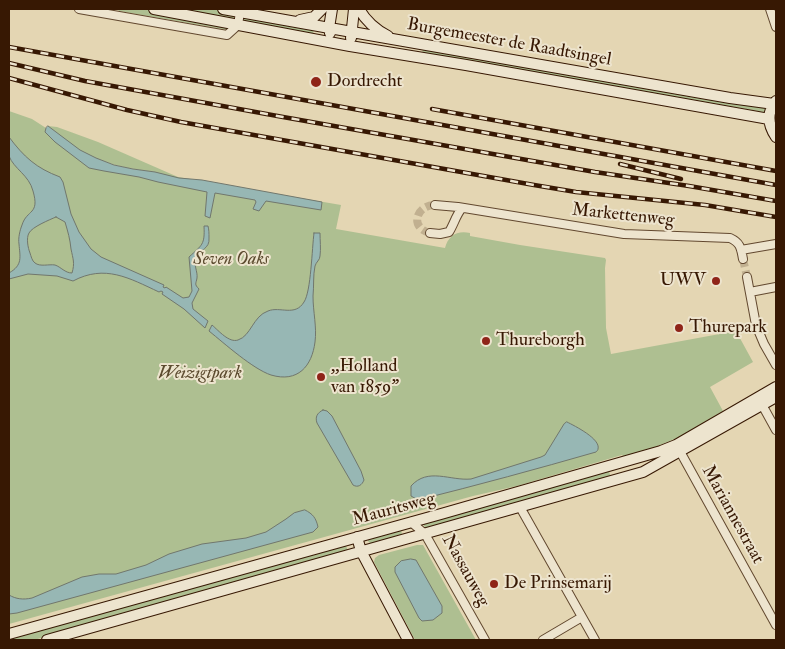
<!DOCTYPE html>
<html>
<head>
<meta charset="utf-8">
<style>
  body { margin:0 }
  #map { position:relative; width:785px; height:649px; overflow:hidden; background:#e4d6b3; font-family:"IM FELL Double Pica",serif }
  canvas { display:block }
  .frame { position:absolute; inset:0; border:10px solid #371803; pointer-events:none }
</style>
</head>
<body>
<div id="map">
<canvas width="785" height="649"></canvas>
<div class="frame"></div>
</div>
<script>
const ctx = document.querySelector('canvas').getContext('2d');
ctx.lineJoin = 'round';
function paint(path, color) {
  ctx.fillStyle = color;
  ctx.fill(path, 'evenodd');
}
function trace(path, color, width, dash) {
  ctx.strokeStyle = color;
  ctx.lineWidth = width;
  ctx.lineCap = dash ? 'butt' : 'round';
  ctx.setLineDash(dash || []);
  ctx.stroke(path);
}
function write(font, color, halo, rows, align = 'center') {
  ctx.font = font + ' "IM FELL Double Pica",serif';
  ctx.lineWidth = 4;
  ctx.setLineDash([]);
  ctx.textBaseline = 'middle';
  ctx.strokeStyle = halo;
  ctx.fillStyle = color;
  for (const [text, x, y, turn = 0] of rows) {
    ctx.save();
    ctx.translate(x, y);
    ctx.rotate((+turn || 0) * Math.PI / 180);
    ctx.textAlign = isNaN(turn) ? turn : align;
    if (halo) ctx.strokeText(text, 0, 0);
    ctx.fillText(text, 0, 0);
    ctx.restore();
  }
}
paint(new Path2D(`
  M118,9h28l43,8 41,11 -1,2 -110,-19z
  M171,9c14,0 55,-3 64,6l-1,3 -3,1z
  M243,15l71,14 -1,5 -71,-13z
  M423,49l339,58 5,2 -1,2 -2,1 -342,-59z
  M9,111l23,8 14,9 -1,4 34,21 46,17 30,2c-26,-3 -52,-8 -76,-22 -11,-7 -21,-16 -31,-24l9,1 41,15 80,35 163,28 -5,24 109,19c3,-12 12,-18 25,-15v3l50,9 85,13 1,2 -1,8 1,60 5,26 125,-23 17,31 -43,25 13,24 -46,27 -29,12 -24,7 -2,-2 -105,31 -44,10 -464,128z
  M608,468l3,10 -183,51 -4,-3v-3z
  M401,529l1,6 -30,10 -4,-4v-2z
  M345,542l3,10 -314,88h-25v-4z
  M417,545h6l53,95h-61l-41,-78 1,-4 4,-3z`), '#aebf91');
const water = new Path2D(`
  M48,126l32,24 16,8 18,7 19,4 22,3 24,6 23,2 120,22 -1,8 -55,-9 -7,10 -6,-2 3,-7 -1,-2 -40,-7 -5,25 -5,-2 2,-24 -49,-10 -19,-5 -35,-6 -15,-3 -34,-26 -10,-10 1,-4z
  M9,137c15,20 27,31 51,40l3,5 8,32 8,18 12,17 10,8 63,28 -1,2 2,1 1,-1 17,11 6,-1 3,-6 -3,-34c13,-12 16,-12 15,-31h4c1,4 1,7 1,12 1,11 -9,11 -13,20 -3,6 2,14 1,20 -1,6 -3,6 2,11l-7,14 1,6 15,12 -3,7 -21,-19 -22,-15 1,-2 -2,-1 -2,1c-30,-14 -54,-28 -86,-11l-16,-5 -29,-2 -19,5v-6c14,-8 11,-16 10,-29 -1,-6 1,-14 3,-19 5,-16 18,-10 11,-34 -4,-16 -19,-22 -24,-35 -2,-5 0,-13 0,-19zM56,217l9,5c3,10 5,17 6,27 2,10 4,14 1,24 -7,0 -11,-6 -17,-8 -6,-1 -15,2 -20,-2 -3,-2 -4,-7 -5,-10 -2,-5 -4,-15 -1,-20 3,-6 20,-13 27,-16z
  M314,233h6c0,7 1,16 0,23 0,4 -4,6 -5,10 -2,9 -1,21 -2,30 0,16 4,31 2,46 -3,24 -17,41 -44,33 -18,-6 -46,-31 -62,-44l3,-6c7,6 17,18 26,15 13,-4 15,-24 30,-29 12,-5 27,6 36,-9 7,-10 8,-54 10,-69z
  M323,410l4,1 5,5 29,55 3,9c-2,5 -6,8 -11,5l-36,-62c-2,-6 0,-10 6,-13z
  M567,422c8,4 34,17 31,27 0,1 -1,2 -2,3 -59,17 -118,33 -178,48l-7,-4v-10c17,-19 39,-5 60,-7l70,-22 4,-2 19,-31z
  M305,510c8,4 11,8 13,17l-5,5 -296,81 -8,1v-19c7,4 14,5 23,3l50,-21 17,-3h17l30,-9 23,-11 33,-10 44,-6 20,-6 20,-13 8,-6z
  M411,559l5,1 26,46v7l-9,7 -11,1 -3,-3 -24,-46v-5l6,-6z`);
paint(water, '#97b7b4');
trace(water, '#71776d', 1);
trace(new Path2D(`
  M430,233c-21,-5 -14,-28 5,-28
  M743,259l4,18`), '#c1b090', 8, [8, 4]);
const street = new Path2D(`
  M79,9l148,26 11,-10 2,-13
  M770,9l6,18
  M435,205l23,2 166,27 106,4c11,5 11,11 13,21
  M430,233l10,1 9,-2c5,-8 7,-17 13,-24
  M741,250l35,-6
  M747,277l9,48 8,19 12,21
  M750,292l26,-5
  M760,401l16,29
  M677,446l99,179
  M520,507l75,133
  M411,522l14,12 60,106
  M543,640l39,-23`);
const secondary = new Path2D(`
  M154,9l196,37 116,19 303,54
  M223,9l129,23 378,66 44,6
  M359,9c7,12 17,21 29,27
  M300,20l14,-3 8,-8
  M330,33l-1,-5 3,-19
  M351,38l3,-29
  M776,101c-10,12 -8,24 0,36
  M357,537l4,14 47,89
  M9,634l432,-120 220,-63 15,-6 100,-58
  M47,640l596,-168 133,-75`);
trace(street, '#62482f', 10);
trace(secondary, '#371803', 12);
trace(street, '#ede4ce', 8);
trace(secondary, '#ede4ce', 10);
const rail = new Path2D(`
  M9,47l767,138
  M9,63l76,18 198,36 312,55 94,14 87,15
  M9,78l118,32 54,12 353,63 42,7 129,13 71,12
  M432,109l344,62
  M620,164l61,15`);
trace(rail, '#371803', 4.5);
trace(rail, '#ede4ce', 2.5, [8]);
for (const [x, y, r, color] of [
  [316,82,6,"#8f2418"],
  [716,281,5,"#8f2418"],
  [679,328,5,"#8f2418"],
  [486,341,5,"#8f2418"],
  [321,377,5,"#8f2418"],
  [494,584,5,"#8f2418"]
]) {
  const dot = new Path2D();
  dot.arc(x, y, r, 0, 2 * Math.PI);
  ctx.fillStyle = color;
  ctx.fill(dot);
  trace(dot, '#ede4ce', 2);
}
write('18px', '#371803', '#ede4ce', [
  ["Burgemeester de Raadtsingel",509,43,10],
  ["Markettenweg",623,216,6],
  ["Mauritsweg",394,510,-15],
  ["Mariannestraat",732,515,61],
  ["Nassauweg",465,571,61]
]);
write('18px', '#371803', '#ede4ce', [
  ["Dordrecht",327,82],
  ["UWV",706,281,"right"],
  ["Thurepark",689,328],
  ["Thureborgh",496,341],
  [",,Holland",331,367],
  ["van 1859\"",331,388],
  ["De Prinsemarij",504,584]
], 'left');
write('italic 18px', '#5b4a2e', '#ede4ce', [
  ["Seven Oaks",231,260],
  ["Weizigtpark",200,374]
]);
</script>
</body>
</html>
